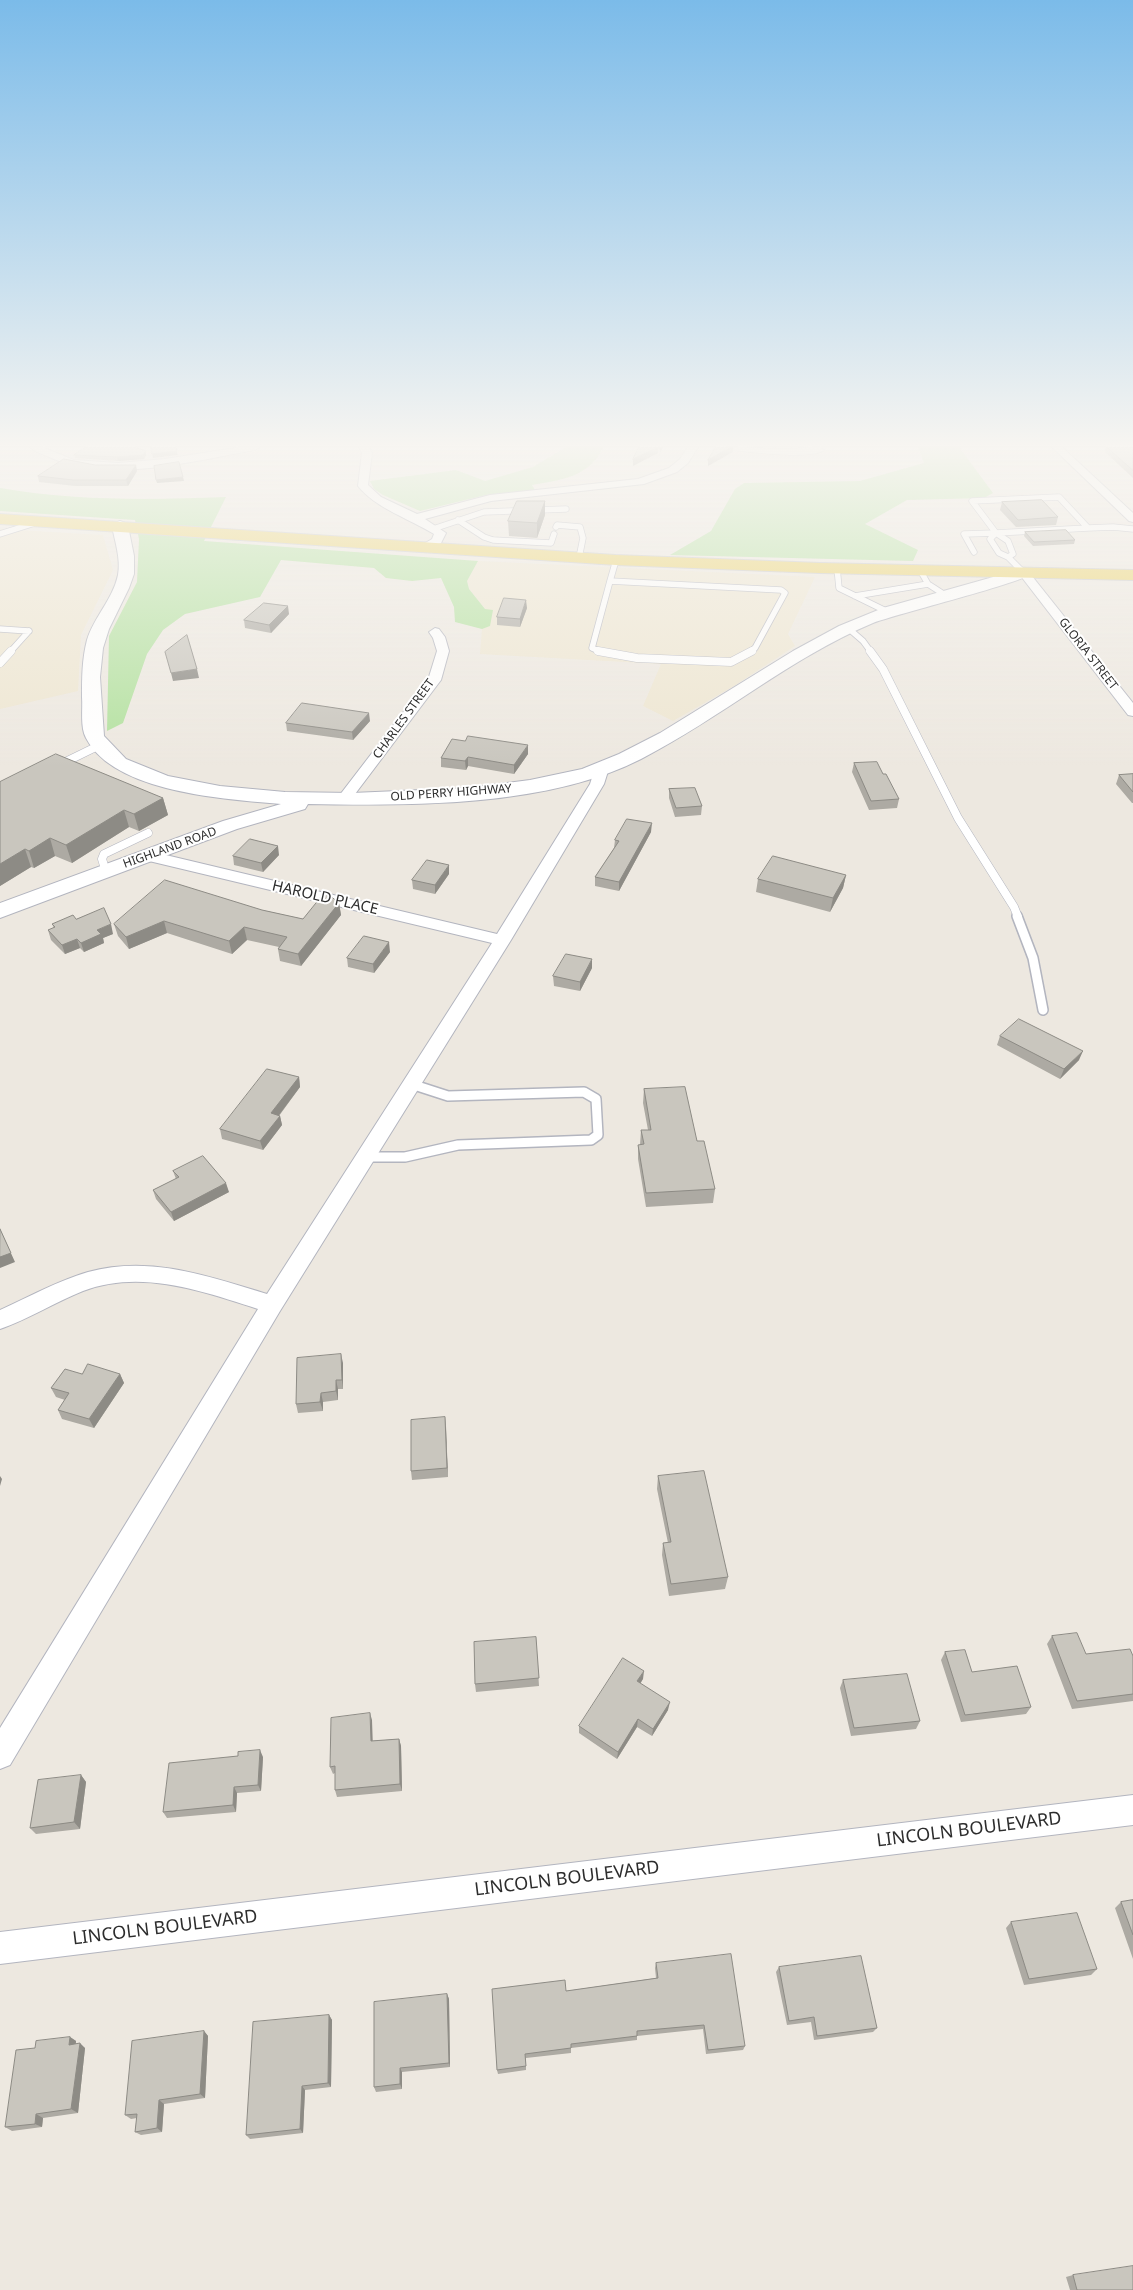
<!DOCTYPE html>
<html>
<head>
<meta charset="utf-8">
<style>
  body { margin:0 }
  canvas { display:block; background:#ede8e0 }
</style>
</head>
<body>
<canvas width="1133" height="2290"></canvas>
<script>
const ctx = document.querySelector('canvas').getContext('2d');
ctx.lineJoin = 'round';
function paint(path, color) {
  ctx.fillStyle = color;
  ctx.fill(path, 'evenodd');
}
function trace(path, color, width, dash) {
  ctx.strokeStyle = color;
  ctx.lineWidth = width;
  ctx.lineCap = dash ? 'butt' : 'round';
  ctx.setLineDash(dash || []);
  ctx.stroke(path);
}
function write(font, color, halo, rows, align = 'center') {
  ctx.font = font + ' "Noto Sans",sans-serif';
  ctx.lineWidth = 4;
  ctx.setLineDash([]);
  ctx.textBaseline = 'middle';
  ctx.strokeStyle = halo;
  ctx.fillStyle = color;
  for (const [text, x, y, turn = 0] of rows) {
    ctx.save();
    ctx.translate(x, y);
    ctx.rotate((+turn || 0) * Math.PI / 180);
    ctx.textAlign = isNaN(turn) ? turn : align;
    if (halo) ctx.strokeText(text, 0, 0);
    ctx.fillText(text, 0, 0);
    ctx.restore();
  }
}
paint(new Path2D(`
  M0,529l103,6 10,35 -32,65 -3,56 -78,18z
  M478,561l337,16 -27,57 7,12 -61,40 -61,35 -30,-15 18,-42 -181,-10 2,-25 8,-3 -5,-17 -16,-20 -2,-8z`), '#eee6d1');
paint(new Path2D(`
  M566,447h38c-17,31 -40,32 -72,38l3,5 -49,5 -66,16 -37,-16 -9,-6 -4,-8 86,-11 29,11 48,-14z
  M918,447h41l34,46 -9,5 -77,2 -42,24 53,26 -5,11 -243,-6 41,-24 24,-42 9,-6 116,-2 64,-18z
  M0,488c74,13 150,12 226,9l-22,44 274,20 -11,20 2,8 16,20 8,1 -3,16 -8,3 -27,-7 -1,-15 -13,-29 -29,3 -26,-3 -12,-10 -93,-8 -21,37 -75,17 -22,16 -16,24 -24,69 -16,8 2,-95 28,-54 2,-43 -4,-19 -135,-9z`), '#b3e19f');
const laneFar2 = new Path2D(`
  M1059,497l29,31 -92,5 -24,-32z
  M458,520l26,17 9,3 58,3 3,-9
  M556,527l1,-2 23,2 3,11 -4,20
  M1088,528l25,-1 20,2
  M433,529l51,-17 82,-3
  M996,533l12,8 5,13 -5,3 -9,-4 -9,-14z
  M0,534l35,-11
  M974,552l-10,-18 32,-1
  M1008,557l16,16
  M837,568l2,20 49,24
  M610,581l171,9 4,3 -30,55 -5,4
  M610,581l6,-21
  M928,584l17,11
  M855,596l73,-12 -8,-14
  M848,628l15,13 8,11
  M0,629l29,2
  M10,652l19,-21
  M601,652l-9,-4 18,-67`);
const laneFar1 = new Path2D(`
  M598,651l39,7 94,4 21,-11
  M870,651l13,18 75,149 56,89 4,10
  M0,663l11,-12
  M59,765l41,-20
  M106,872l-4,-13 2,-5 44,-21`);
const lane = new Path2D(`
  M1017,916l16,42 10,52
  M365,1157h40l53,-12 133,-5 7,-5 -2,-36 -12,-7 -136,4 -37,-12`);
const street = new Path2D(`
  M30,447h12l32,13 44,3 47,-4 76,-12h19l-5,3c-63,11 -148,35 -208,6 -6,-2 -13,-5 -17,-9z
  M359,447h10l3,6 -4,32 13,12 36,17 73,-19 148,-16 31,-11 11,-9 8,-12h10l-10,16 -11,9 -33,12 -153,17 -66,18 21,14 -5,10 -13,5 -6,-3 10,-6 2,-5c-24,-15 -59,-26 -76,-48l4,-33z
  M727,447l58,2 34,-2 5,3c-12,10 -74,2 -92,0z
  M1052,447h10l71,66v9l-4,-1z
  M1024,569l4,2 105,132v13l-5,-1 -108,-140 -2,-2z
  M435,628l4,1 6,8 4,14 -8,29 -92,122h-10l-3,-3 3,-3 89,-116 9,-29 -4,-13 -4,-6z
  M602,764l7,4 -5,16 -93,156 -231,371 -270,454 -10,4v-41l258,-419c-56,-18 -117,-40 -175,-18 -28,11 -54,28 -83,38v-19c29,-13 57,-29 88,-38 62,-17 120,4 179,22l225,-351 -343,-82 -6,-2 -2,-3 2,-3 6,-2 348,83 93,-150 5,-16z
  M1133,1795v30l-1133,139v-32z`);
const secondary = new Path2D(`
  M120,521l5,2 3,3 6,30v18l-5,14 -20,41 -6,19 -3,29 4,59 22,23 42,17 52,10 65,6 67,1 116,-5 62,-8 52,-11 37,-15 41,-21 133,-82 46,-25 44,-18 135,-38h12l2,3c-6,9 -136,41 -159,50 -83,35 -152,95 -232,136 -94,48 -229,47 -333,45l-3,5 -68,20 -237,89v-15l223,-82 58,-17c-55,-5 -167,-11 -195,-66 -6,-11 -3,-29 -4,-41 0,-19 0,-38 5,-57 7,-23 26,-41 31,-65 3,-16 -3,-33 -6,-49l3,-3z`);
const primary = new Path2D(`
  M0,514l616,41 204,8 313,7v10l-313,-7 -204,-8 -616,-41z`);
trace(laneFar2, '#b3b5bf', 7);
trace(laneFar1, '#b3b5bf', 9);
trace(lane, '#b3b5bf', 12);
trace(street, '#b3b5bf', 2);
trace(secondary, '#b3b5bf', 2);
trace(primary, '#c8c8c8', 2);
trace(laneFar2, '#fff', 5.5);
trace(laneFar1, '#fff', 8);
trace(lane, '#fff', 9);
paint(street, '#fff');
paint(secondary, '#fff');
paint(primary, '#ebd268');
paint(new Path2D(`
  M1106,447h27v31l-28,-26z
  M74,455h72l-2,4 -26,2 -43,-3z
  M95,465l42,6 -9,15h-53l-36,-4 -1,-6z
  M545,501v14l-8,23 -28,-2 -1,-15z
  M1002,502l56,15 -2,8 -40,2 -16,-17z
  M1025,532l50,8 -1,4 -41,2 -9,-10z
  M527,608l-7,19 -23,-2v-8z
  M289,614l-18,19 -26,-5 -1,-8z
  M370,721l-17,19 -66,-9 -1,-8z
  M465,741l63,13 -14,20 -46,-8 -2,4 -25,-3v-9z
  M854,763l45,36 -2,9 -28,2 -17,-38z
  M1133,774v29h-1l-16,-19 3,-9z
  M0,782l163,16 5,17 -29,16 -10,-4 -57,36 -17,-7 -21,12 -3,-1 -31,19z
  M669,789l33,17 -1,9 -26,2 -6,-19z
  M651,832l-32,59 -24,-5v-9l19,-29 1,-8z
  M279,855l-16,17 -29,-7 -1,-9z
  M449,874l-14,20 -22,-5 -1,-9z
  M846,875l-3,13 -13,24 -74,-20 2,-13z
  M339,903l2,12 -40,51 -21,-5 -2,-12 1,-2 -32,-7 -15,14 -65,-21 -38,16 -11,-13 -4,-12 148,-14 41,9z
  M76,919l37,15 -10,4 1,5 -20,9 -4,-4 -15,6 -14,-14 -3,-10 6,-2 -2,-4z
  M390,952l-16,21 -26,-6 -1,-9z
  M592,968l-12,23 -26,-5 -1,-10z
  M1000,1036l79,24 -19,19 -63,-34z
  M299,1077l1,10 -21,29h1l2,9 -19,25 -41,-11 -2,-10z
  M644,1089l53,52 18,48 -2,14 -67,4 -8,-48v-14h2l1,-15h7l-5,-27z
  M173,1171l56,21 -55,29 -18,-22 -3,-9 23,-11z
  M343,1363v26h-5v11l-15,2v9l-25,2 -2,-9z
  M82,1374h38l4,9 -30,45 -32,-9 -4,-9 7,-10 -9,-3 -5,-9z
  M445,1417l3,60 -36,3 -1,-9z
  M658,1476l70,101 -3,12 -56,7 -7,-41 1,-12h5l-11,-54z
  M1052,1636l34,18 47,2v45l-61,8 -25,-65z
  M536,1637l3,49 -63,6 -1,-8z
  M945,1652l27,20 59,35 -5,7 -65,8 -20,-62z
  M643,1679l-3,4 28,27 -16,26 -15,-9 -20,32 -38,-26v-7z
  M843,1680l77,41 -4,8 -65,7 -11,-48z
  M372,1720v21l27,-2 2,7 1,45 -65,6 -2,-7v-17l-2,1 -3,-7z
  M263,1757l-2,34 -24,2 -1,19 -69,6 -4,-6z
  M81,1775l5,7 -6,47 -44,5 -6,-6z
  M1133,1900v59l-18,-51 6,-6z
  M1011,1922l86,47 -6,6 -67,10 -18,-57z
  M656,1963l89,83 -2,4 -37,4 -3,-25 -66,7v4l-66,8v5l-45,5v12l-28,4 -1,-4 69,-79 90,-13 -1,-10z
  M779,1967l98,61 -4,4 -59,8 -3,-18 -24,3 -11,-53z
  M447,1994l2,5 1,68 -48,5v17l-26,3 -2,-5z
  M329,2015l3,5 -1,67 -26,3 -2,43 -53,6 -4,-4z
  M204,2031l4,5 -3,62 -41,6 -2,28 -21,3 -6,-3 2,-14 -6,1 -6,-4z
  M70,2037l6,4v3l9,4 -7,65 -35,5 -1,9 -30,4 -7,-4 30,-79z
  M1073,2275l60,15h-63l-4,-13z`), '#adaaa3');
paint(new Path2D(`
  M659,447l-1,6 -25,13v-7z
  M661,447h2l-4,9 1,-6z
  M731,447h2v5l-25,14v-6z
  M146,451v4l-2,4 -26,2 -1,-4z
  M177,451l1,4 -25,3 -1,-4z
  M136,465l1,6 -9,15 -2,-6z
  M183,477l1,4 -27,2 -1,-3z
  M545,501v14l-8,23v-15z
  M526,600l1,8 -7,19v-8z
  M288,606l1,8 -18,19 -2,-8z
  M197,669l2,9 -26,3 -2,-8z
  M369,713l1,8 -17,19 -1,-8z
  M528,745v9l-14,20v-9z
  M468,757v9l-2,4 -1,-9z
  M163,798l5,17 -29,16 -5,-17z
  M124,810l5,17 -57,36 -6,-18z
  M652,823l-1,9 -32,59v-9z
  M50,838l5,18 -21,12 -5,-17z
  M278,846l1,9 -16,17 -2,-9z
  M25,849l6,18 -31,19v-22z
  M449,865v9l-14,20v-9z
  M846,875l-3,13 -13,24 3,-14z
  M339,903l2,12 -40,51 -3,-12z
  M164,921l3,12 -38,16 -3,-12z
  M111,924l2,10 -10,4 1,5 -20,9 -3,-9 16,-13z
  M244,927l3,13 -15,14 -3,-13z
  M77,939l3,9 -15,6 -3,-9z
  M389,942l1,10 -16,21 -1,-9z
  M592,959v9l-12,23v-9z
  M1083,1051l-4,9 -19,19 4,-10z
  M299,1077l1,10 -27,36 -2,-10z
  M280,1116l2,9 -19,25 -3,-9z
  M226,1183l3,9 -55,29 -3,-9z
  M0,1229l15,33 -15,6z
  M341,1354l2,9v26l-1,-9z
  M120,1374l4,9 -30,45 -5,-9z
  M336,1380l2,9v11l-2,-9z
  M321,1393l2,9v9l-3,-9z
  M445,1417l1,9 2,51 -1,-9z
  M0,1476l2,3 -2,7z
  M644,1671l-1,8 -6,10v-8z
  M670,1702l-2,8 -16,26 1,-7z
  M370,1713l2,7 1,29 -2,-8z
  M638,1719l-1,8 -20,32 1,-7z
  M399,1739l2,7 1,45 -2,-7z
  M260,1750l3,7 -2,34 -3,-6z
  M81,1775l5,7 -6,47 -6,-7z
  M234,1787l3,6 -1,19 -3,-7z
  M447,1994l2,5 1,68 -1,-4z
  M329,2015l3,5 -1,67 -3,-4z
  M204,2031l4,5 -3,62 -5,-4z
  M70,2037l6,4 -1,8 -6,-4z
  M80,2043l5,5 -7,65 -7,-4z
  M400,2068l2,4v17l-2,-5z
  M302,2086l3,4 -2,43 -3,-4z
  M159,2100l5,4 -2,28 -5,-4z
  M36,2114l7,4 -1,9 -7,-3z`), '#8d8b85');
const building = new Path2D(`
  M86,447h48l12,4 -3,4 -26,2 -43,-2z
  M151,447h25l1,4 -25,3z
  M639,447h22l-1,3 -1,-3 -26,12z
  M716,447h15l-23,13z
  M1107,447h26v23z
  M64,459l31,6h41l-10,15h-53l-35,-4z
  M179,462l4,15 -27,3 -2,-14z
  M1042,500l16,17 -40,3 -16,-18z
  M517,501h28l-8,22 -29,-2z
  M1066,530l9,10 -41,2 -9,-10z
  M504,598l22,2 -6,19 -23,-2z
  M264,603l24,3 -19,19 -25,-5z
  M187,635l10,34 -26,4 -6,-21z
  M302,703l67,10 -17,19 -66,-9z
  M468,736l60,9 -14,20 -46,-8 -3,4 -24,-3 11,-19 13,2z
  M56,754l107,44 -29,16 -10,-4 -58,35 -16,-7 -21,13 -4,-2 -25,15v-82z
  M877,762l6,12h3l13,25 -28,2 -17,-38z
  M1133,774v18l-14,-17z
  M695,788l7,18 -26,2 -7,-19z
  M627,819l25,4 -33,59 -24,-5 24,-36 -4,-1z
  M250,839l28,7 -17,17 -28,-7z
  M773,856l73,19 -13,23 -75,-19z
  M427,860l22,5 -14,20 -23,-5z
  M165,880l97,30 41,9 21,-26 4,1 11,9 -41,51 -20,-5 9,-12 -43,-10 -15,14 -65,-20 -38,16 -12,-13z
  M104,908l7,16 -14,6 4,4 -20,9 -4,-4 -15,6 -14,-15 7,-3 -3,-3 21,-9 3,4z
  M364,936l25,6 -16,22 -26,-6z
  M566,954l26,5 -12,23 -27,-6z
  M1019,1019l64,32 -19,18 -64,-33z
  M267,1069l32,8 -28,36 9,3 -20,25 -40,-12z
  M685,1087l12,54h7l11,48 -69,4 -8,-48 6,-1 -3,-14h10l-7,-41z
  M203,1156l23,27 -55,29 -18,-22 26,-13 -6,-6z
  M0,1229l11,24 -11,4z
  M341,1354l1,26h-6v11l-15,2 -1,9 -24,2 1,-46z
  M88,1364l32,10 -31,45 -31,-9 11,-17 -18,-5 14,-19 17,5z
  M445,1417l2,51 -36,3v-51z
  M704,1471l24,106 -57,7 -8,-41 8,-1 -13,-66z
  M1077,1633l9,21 44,-5 3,7v38l-56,7 -25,-65z
  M536,1637l3,41 -64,6 -1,-42z
  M965,1650l7,22 45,-6 14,41 -66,8 -20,-63z
  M623,1658l21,13 -7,10 33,21 -17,27 -15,-10 -20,33 -39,-26z
  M907,1674l13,47 -66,7 -11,-48z
  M370,1713l1,28 28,-2 1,45 -65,6v-24l-5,1 1,-49z
  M260,1750l-2,35 -24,2 -1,18 -70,7 6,-49 69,-7v-4z
  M81,1775l-7,47 -44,6 8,-48z
  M1133,1900v35l-12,-33z
  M1077,1913l20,56 -68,10 -18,-57z
  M731,1954l14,92 -37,4 -4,-25 -67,6v5l-66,8v4l-46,6 1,12 -29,4 -5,-81 73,-9 1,11 92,-13 -2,-15z
  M861,1956l16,72 -60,8 -3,-19 -25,4 -10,-54z
  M447,1994l2,69 -49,5v16l-26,3v-85z
  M329,2015l-1,68 -26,3 -2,43 -54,6 7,-113z
  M204,2031l-4,63 -41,6 -2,28 -22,4 2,-18 -12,1 7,-74z
  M70,2037l-1,8 11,-2 -9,66 -35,5 -1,10 -30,3 11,-77 19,-2 1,-7z
  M1133,2266v24h-56l-4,-15z`);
paint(building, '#c9c6be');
trace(building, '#8d8b85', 1);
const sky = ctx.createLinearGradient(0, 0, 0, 767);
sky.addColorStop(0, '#7bbbe9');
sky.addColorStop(0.58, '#f7f5f1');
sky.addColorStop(1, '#f7f5f100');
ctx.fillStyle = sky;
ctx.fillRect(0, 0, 1133, 767);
write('12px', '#2d2d2d', '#fff', [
  ["GLORIA STREET",1088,654,52],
  ["CHARLES STREET",404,719,-54],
  ["OLD PERRY HIGHWAY",451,793,-4],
  ["HIGHLAND ROAD",170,848,-20]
]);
write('15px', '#2d2d2d', '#fff', [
  ["HAROLD PLACE",325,898,13]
]);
write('18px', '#2d2d2d', '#fff', [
  ["LINCOLN BOULEVARD",969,1830,-7],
  ["LINCOLN BOULEVARD",567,1879,-7],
  ["LINCOLN BOULEVARD",165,1928,-7]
]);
</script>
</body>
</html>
